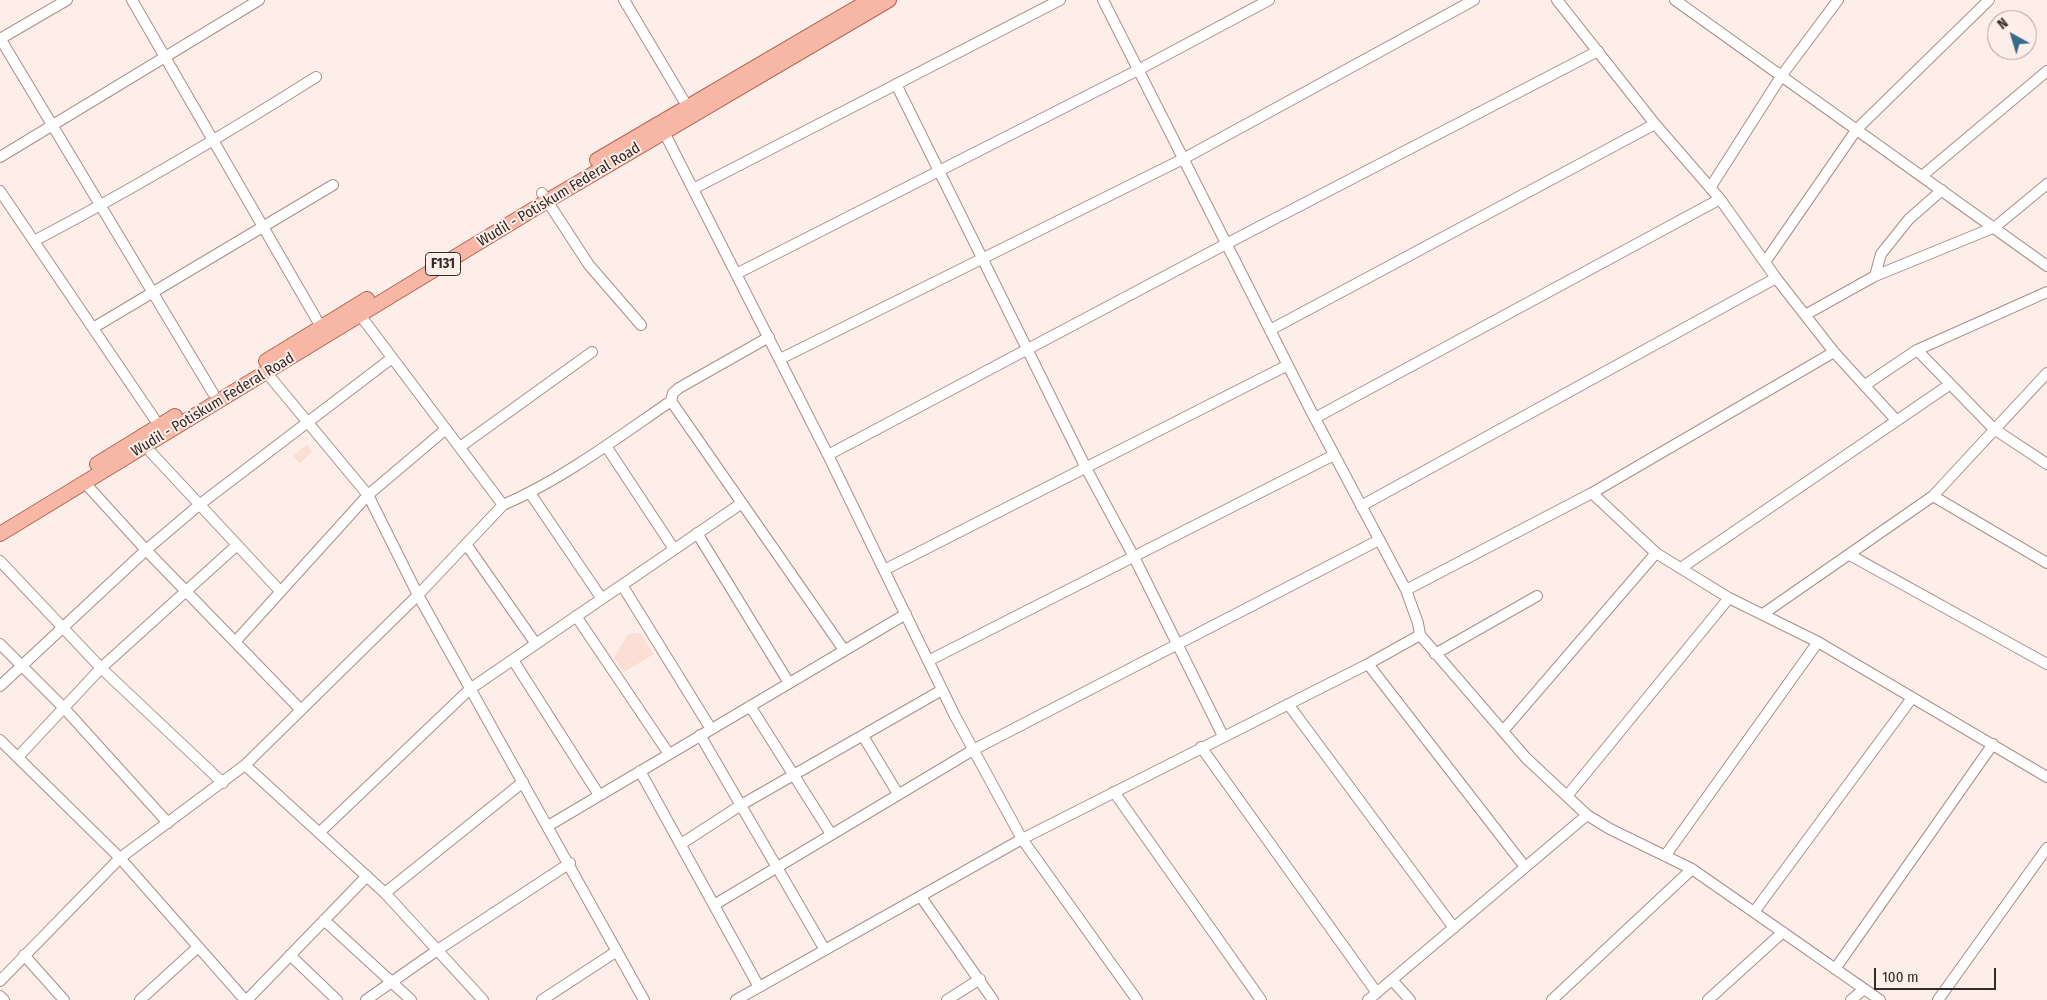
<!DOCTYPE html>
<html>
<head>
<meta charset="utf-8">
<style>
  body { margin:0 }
  #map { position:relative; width:2047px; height:1000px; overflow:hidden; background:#feeee9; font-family:"Fira Sans Condensed",sans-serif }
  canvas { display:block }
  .north { position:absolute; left:1987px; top:10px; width:50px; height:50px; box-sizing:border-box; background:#feeee9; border:1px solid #ada09b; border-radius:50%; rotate:321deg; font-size:14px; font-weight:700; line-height:20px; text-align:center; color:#342a27 }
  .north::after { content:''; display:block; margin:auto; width:18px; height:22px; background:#366d88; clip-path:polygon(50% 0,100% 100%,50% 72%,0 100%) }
  .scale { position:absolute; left:1874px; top:968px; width:122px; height:22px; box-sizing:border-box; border:2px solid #342a27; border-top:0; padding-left:6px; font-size:15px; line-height:18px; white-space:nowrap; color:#342a27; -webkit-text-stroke:4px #feeee9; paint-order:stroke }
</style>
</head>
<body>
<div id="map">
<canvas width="2047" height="1000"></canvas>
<div class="north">N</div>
<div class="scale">100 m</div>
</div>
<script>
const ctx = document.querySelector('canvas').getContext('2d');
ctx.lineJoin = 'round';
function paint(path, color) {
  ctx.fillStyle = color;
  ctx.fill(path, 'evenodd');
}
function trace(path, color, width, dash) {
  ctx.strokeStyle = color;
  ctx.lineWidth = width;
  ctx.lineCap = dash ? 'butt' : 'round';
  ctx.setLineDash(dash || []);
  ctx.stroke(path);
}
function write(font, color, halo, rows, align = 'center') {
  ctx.font = font + ' "Fira Sans Condensed",sans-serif';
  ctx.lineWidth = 4;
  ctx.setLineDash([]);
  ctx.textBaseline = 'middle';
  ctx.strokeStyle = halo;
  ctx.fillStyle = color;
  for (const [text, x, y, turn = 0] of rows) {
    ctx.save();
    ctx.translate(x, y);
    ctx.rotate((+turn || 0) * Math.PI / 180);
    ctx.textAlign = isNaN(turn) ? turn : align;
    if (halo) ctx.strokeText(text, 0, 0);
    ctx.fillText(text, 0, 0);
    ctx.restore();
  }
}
paint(new Path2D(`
  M307,444l5,8 -12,11 -7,-7z
  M640,633l14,21 -30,18 -10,-14 14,-24z`), '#fbded6');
const minor = new Path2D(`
  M132,0l189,327
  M624,0l66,111
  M1103,0l208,411 95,179 12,33 2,12 106,123 61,57 23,14 82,40 188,131
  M1557,0l98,124 65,75 56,79 58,74 62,68
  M1675,0l372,266
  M0,38l213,355
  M0,39l67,-39
  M896,84l190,384 48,89 89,179
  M664,132l164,323 127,261 67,123 115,161
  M0,157l259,-157
  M1922,176l125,-105
  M1710,188l72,-113 56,-75
  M693,189l367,-189
  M0,191l162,239
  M542,193l47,72 52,60
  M34,241c97,-51 190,-106 282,-164
  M1765,262l92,-133 132,-129
  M736,274l402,-204 131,-70
  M1875,276l6,-22 28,-35 33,-29
  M1805,315l70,-39 120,-49 52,-43
  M93,328l240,-143
  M1270,330l385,-206
  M1917,350l77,79 53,35
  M780,359l403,-200 291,-159
  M266,372l102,123 50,100 226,405
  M1865,385l52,-35 130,-58
  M671,401l173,249
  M1315,418l405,-219
  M145,446l135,145
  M606,446l68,103
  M460,447l132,-95
  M828,455l398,-211 372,-193
  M84,482l62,68 155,160
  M530,493l72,106
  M1592,493l64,60 73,45 89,44 229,135
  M1933,496l114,67
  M503,505c60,-26 114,-67 168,-104l2,-8 6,-5 90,-51
  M1361,506l415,-228
  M697,533l92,150
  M466,544l70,100
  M1850,555l197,109
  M0,561l101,107 122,115
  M1681,568l268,-183
  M884,570l404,-205
  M622,585l89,144
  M1406,590l186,-97 242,-141
  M1763,614l170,-118 114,-123
  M576,616l93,138
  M235,642l133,-147 78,-66
  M0,644l64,64 104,115
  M1435,654l102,-58
  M513,660l86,135
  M928,661l406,-206
  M1368,664l157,203
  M0,686l146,-136 53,-45 193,-147
  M1288,704l166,224
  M750,706l81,128
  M1503,731l153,-178
  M700,735l125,215
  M863,736l35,58
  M0,740l120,118 125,142
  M1201,747l176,246
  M18,757l83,-89 135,-122
  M245,765l140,128 98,107
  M640,771l119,216
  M1114,792l147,208
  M1567,796l162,-198
  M548,826l358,-212
  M320,832l150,-143 272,-186
  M681,844l60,-39 201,-115
  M1665,856l153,-214
  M385,893l138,-111
  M921,897l72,103
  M714,905l259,-155 406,-210
  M1754,912l158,-214
  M324,920l87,80
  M24,955l40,45
  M290,955l47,45
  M1835,969l158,-225
  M1392,980l18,20
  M0,981l120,-123 125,-93 173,-170 85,-90 -143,-190
  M0,996l4,4
  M140,1000l58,-53
  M247,1000l120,-124
  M366,1000l73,-51 131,-86
  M542,1000l75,-49
  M736,1000l286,-161 346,-175 52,-29
  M947,1000l33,-21
  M1368,1000l219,-185
  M1552,1000l140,-131
  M1708,1000l75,-68
  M1851,1000l13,-11
  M1938,1000l109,-152`);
const major = new Path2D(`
  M597,160l273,-160
  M266,361l101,-62
  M97,464l78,-48
  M0,534l547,-333 342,-201`);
trace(minor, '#a88f88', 12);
trace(major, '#b06652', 16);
trace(minor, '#fff', 10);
trace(major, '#f8b6a5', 14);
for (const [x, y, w] of [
  [443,264,35]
]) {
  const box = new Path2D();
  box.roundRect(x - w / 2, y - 11.5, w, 23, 4);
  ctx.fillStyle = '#feeee9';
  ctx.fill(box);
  trace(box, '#342a27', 1);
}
write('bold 14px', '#342a27', null, [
  ["F131",443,264]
]);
write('15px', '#342a27', '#feeee9', [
  ["Wudil - Potiskum Federal Road",559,195,-31],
  ["Wudil - Potiskum Federal Road",213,405,-31]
]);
</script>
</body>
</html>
